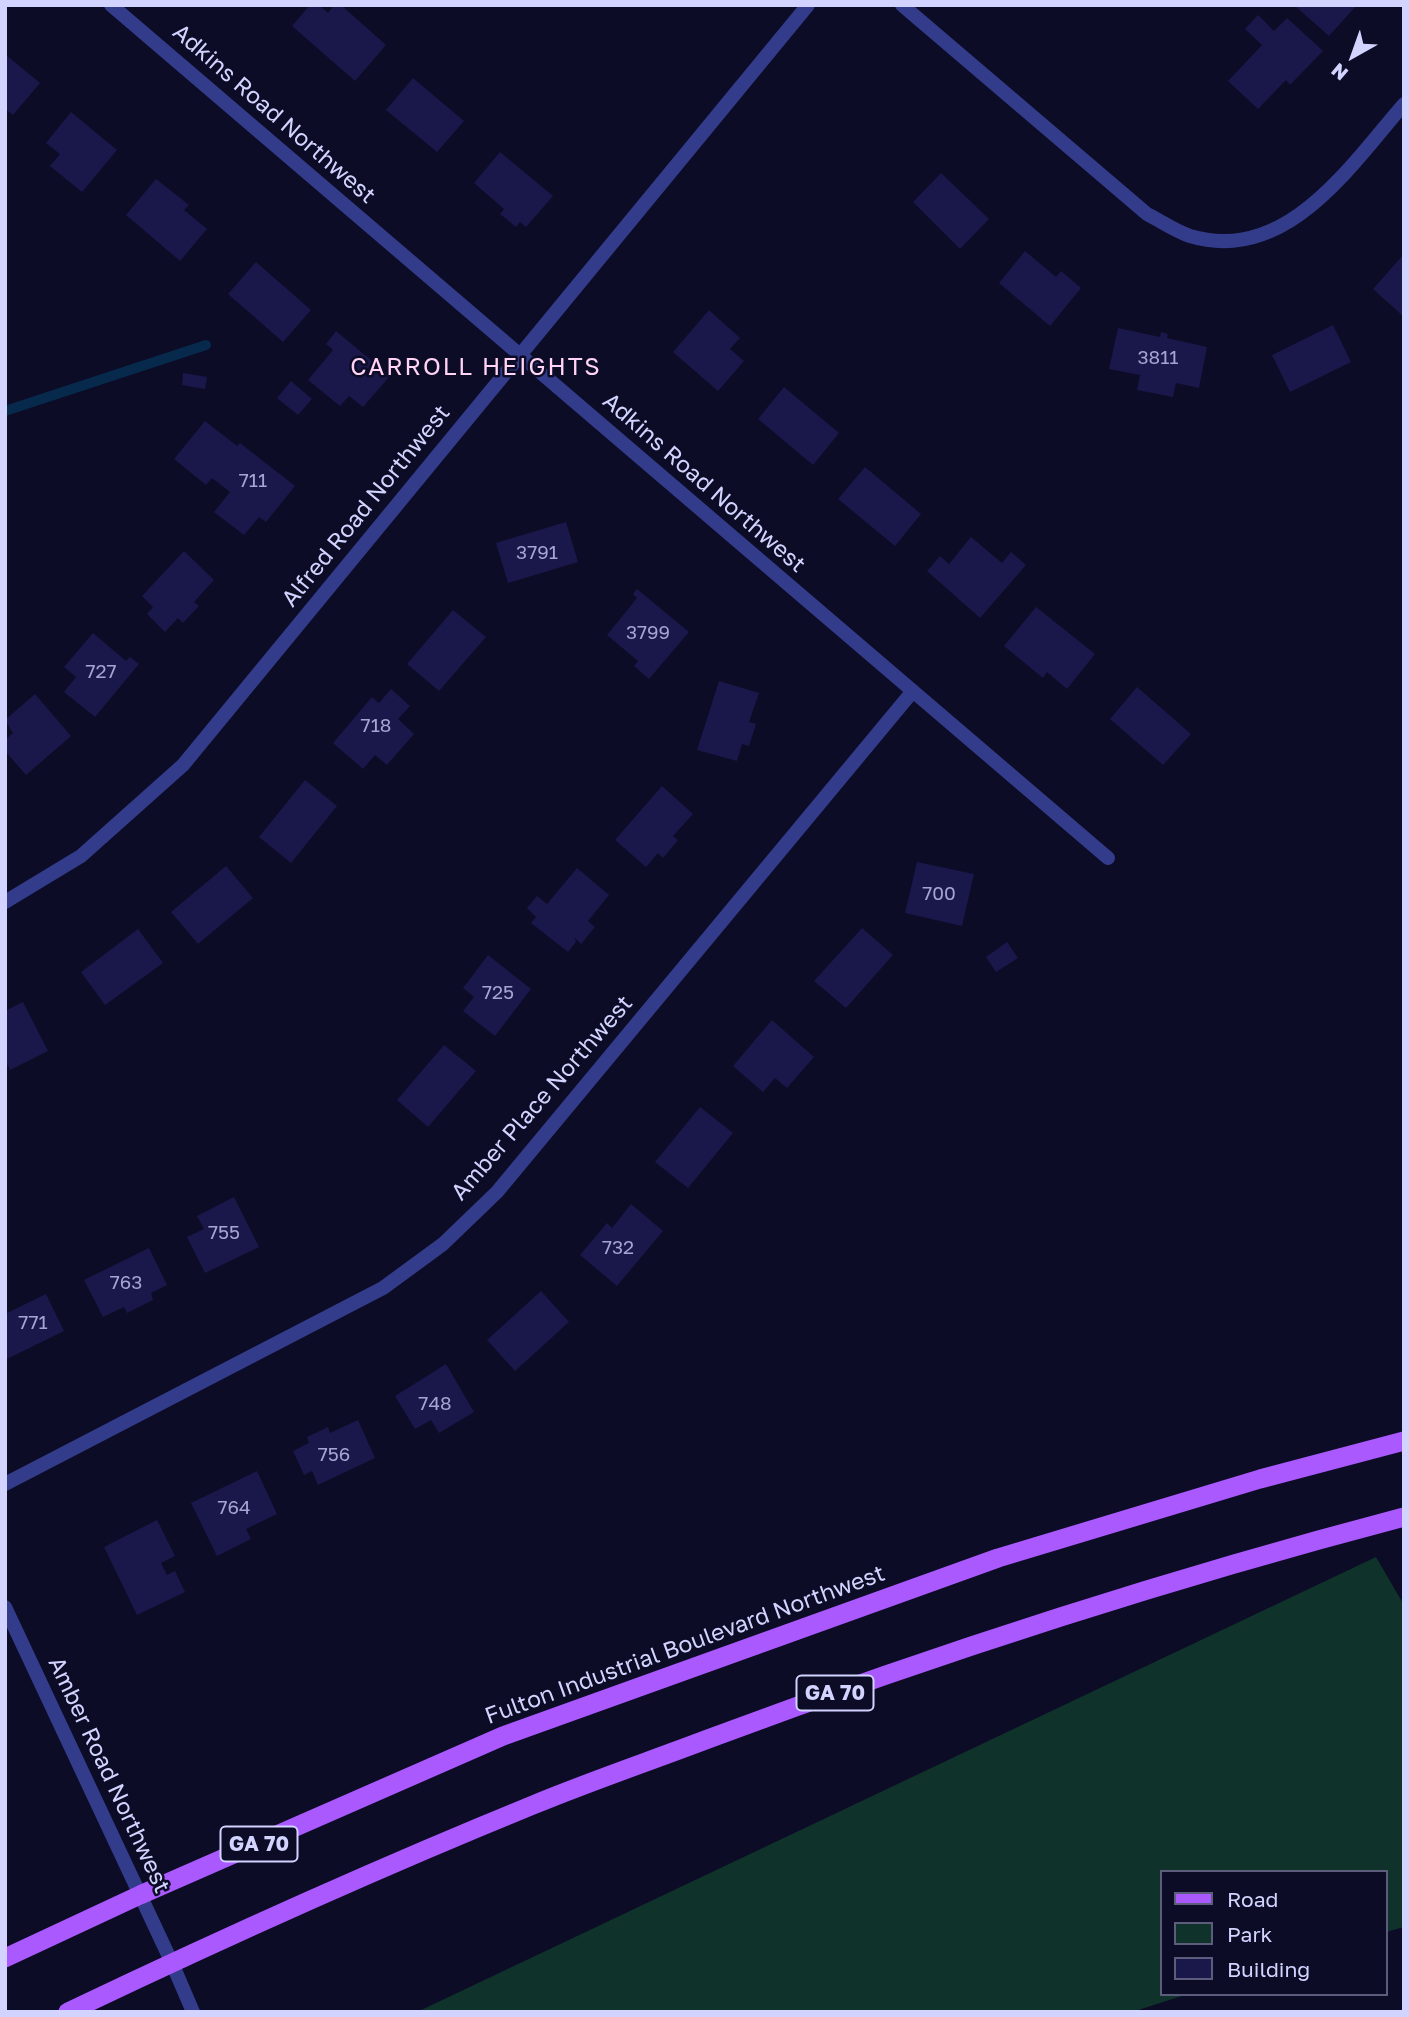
<!DOCTYPE html>
<html>
<head>
<meta charset="utf-8">
<style>
  body { margin:0 }
  #map { position:relative; width:1409px; height:2017px; overflow:hidden; background:#0d0c27; font-family:"Golos Text",sans-serif }
  canvas { display:block }
  .frame { position:absolute; inset:0; border:7px solid #d2d4ff; pointer-events:none }
  .legend { position:absolute; left:1160px; top:1870px; width:228px; height:126px; box-sizing:border-box; background:#0d0c27; border:2px solid #5c5c7d; margin:0; padding:9px 12px; list-style:none; font-size:21px; color:#d2d4ff }
  .legend li { display:flex; align-items:center; gap:14px; height:35px }
  .legend b { width:35px; border:2px solid #5c5c7d }
  .north { position:absolute; left:1318px; top:21px; width:70px; height:70px; -webkit-text-stroke:5px #0d0c27; paint-order:stroke; rotate:220deg; font-size:19px; font-weight:700; line-height:28px; text-align:center; color:#d2d4ff }
  .north::after { content:''; display:block; margin:auto; width:24px; height:32px; background:#d2d4ff; clip-path:polygon(50% 0,100% 100%,50% 72%,0 100%) }
</style>
</head>
<body>
<div id="map">
<canvas width="1409" height="2017"></canvas>
<div class="frame"></div>
<ul class="legend">
<li><b style="height:9px;background:#aa59ff"></b>Road</li>
<li><b style="height:19px;background:#0f322b"></b>Park</li>
<li><b style="height:19px;background:#1a174a"></b>Building</li>
</ul>
<div class="north">N</div>
</div>
<script>
const ctx = document.querySelector('canvas').getContext('2d');
ctx.lineJoin = 'round';
function paint(path, color) {
  ctx.fillStyle = color;
  ctx.fill(path, 'evenodd');
}
function trace(path, color, width, dash) {
  ctx.strokeStyle = color;
  ctx.lineWidth = width;
  ctx.lineCap = dash ? 'butt' : 'round';
  ctx.setLineDash(dash || []);
  ctx.stroke(path);
}
function write(font, color, halo, rows, align = 'center') {
  ctx.font = font + ' "Golos Text",sans-serif';
  ctx.lineWidth = 5;
  ctx.setLineDash([]);
  ctx.textBaseline = 'middle';
  ctx.strokeStyle = halo;
  ctx.fillStyle = color;
  for (const [text, x, y, turn = 0] of rows) {
    ctx.save();
    ctx.translate(x, y);
    ctx.rotate((+turn || 0) * Math.PI / 180);
    ctx.textAlign = isNaN(turn) ? turn : align;
    if (halo) ctx.strokeText(text, 0, 0);
    ctx.fillText(text, 0, 0);
    ctx.restore();
  }
}
paint(new Path2D(`
  M1376,1557l28,48v322l-18,5v-60h-224v122h26l-56,18h-715z`), '#0f322b');
trace(new Path2D(`
  M5,411l201,-66`), '#06294c', 10);
paint(new Path2D(`
  M310,5h9l9,8 6,-8h7l45,40 -31,36 -63,-55z
  M1294,5h63l-28,31z
  M1258,15l16,16 13,-13 36,33 -33,34 -4,-5 -28,29 -30,-28 34,-36 -17,-16z
  M5,54l35,29 -27,32 -8,-6z
  M413,78l51,43 -27,31 -51,-42z
  M71,112l46,38 -35,42 -32,-26 10,-12 -14,-11z
  M500,152l53,44 -27,31 -6,-5 -4,5 -16,-13 4,-5 -30,-26z
  M941,173l48,46 -29,30 -47,-47z
  M156,179l33,26 -5,5 23,19 -27,32 -54,-46z
  M1025,251l31,26 5,-6 20,17 -31,38 -51,-43z
  M1404,254v63l-31,-28z
  M256,262l55,48 -28,32 -55,-48z
  M709,310l31,28 -10,11 14,12 -26,30 -45,-39z
  M1333,325l18,37 -61,30 -18,-37z
  M1118,328l42,9 1,-5 7,2 -1,4 40,9 -8,41 -23,-5 -3,14 -36,-7 3,-15 -31,-6z
  M336,331l54,45 -27,31 -14,-11 -9,10 -32,-26 25,-30 -7,-6z
  M183,373l24,4 -2,12 -23,-4z
  M291,381l21,18 -14,16 -21,-17z
  M784,387l55,46 -26,32 -55,-46z
  M205,421l32,25 3,-3 55,43 -29,36 -7,-5 -15,18 -30,-23 16,-20 -18,-14 -6,7 -32,-26z
  M865,467l56,47 -26,32 -57,-47z
  M566,522l12,40 -70,21 -12,-40z
  M971,537l31,26 9,-11 15,13 -46,53 -53,-47 13,-15 9,8z
  M184,551l30,29 -20,22 5,4 -16,17 -5,-5 -13,14 -18,-18 6,-7 -11,-11z
  M637,589l52,43 -40,47 -15,-13 4,-5 -31,-26 30,-37 -4,-4z
  M1036,607l59,47 -28,35 -20,-17 -4,6 -39,-32z
  M453,610l33,27 -47,54 -32,-27z
  M93,633l33,28 4,-4 9,7 -44,53 -31,-25 12,-15 -12,-10z
  M719,681l40,12 -10,29 7,2 -7,22 -7,-2 -5,17 -40,-11z
  M1137,687l54,47 -28,31 -53,-46z
  M391,689l19,17 -12,13 16,15 -27,31 -12,-10 -12,14 -30,-26 39,-46 7,6z
  M35,694l36,42 -45,39 -21,-24v-11l8,-7 -8,-13z
  M305,780l32,26 -46,57 -32,-26z
  M662,786l31,28 -20,22 5,4 -15,18 -5,-5 -12,14 -31,-27z
  M917,862l57,12 -12,52 -57,-13z
  M226,866l27,32 -55,46 -27,-32z
  M577,868l32,27 -21,26 7,6 -14,17 -7,-7 2,5 -8,10 -37,-29 5,-6 -9,-9 10,-12 10,8z
  M862,928l31,27 -47,53 -32,-27z
  M138,929l25,34 -58,42 -24,-33z
  M1007,942l11,16 -22,14 -10,-15z
  M488,955l43,34 -36,47 -32,-25 11,-14 -11,-9z
  M23,1002l25,49 -38,19 -5,-10v-49z
  M772,1020l42,37 -27,31 -12,-10 -12,14 -30,-26z
  M444,1045l32,26 -48,56 -31,-27z
  M700,1107l33,26 -45,55 -33,-26z
  M234,1197l25,50 -54,26 -18,-36 17,-8 -7,-13z
  M631,1204l32,27 -46,55 -37,-31 27,-32 5,5z
  M149,1248l18,37 -16,8 2,7 -26,13 -3,-6 -21,10 -19,-37z
  M541,1291l28,31 -54,49 -28,-31z
  M46,1294l18,37 -59,29v-46z
  M446,1364l28,48 -35,21 -8,-13 -16,9 -20,-33z
  M358,1420l17,38 -57,27 -6,-14 -8,4 -11,-24 16,-8 -2,-6 21,-10 2,6z
  M257,1471l20,43 -31,15 5,10 -34,17 -26,-53z
  M157,1520l18,36 -14,7 6,12 8,-4 10,21 -48,23 -33,-68z`), '#1a174a');
trace(new Path2D(`
  M172,1963l21,49`), '#333c8b', 14);
trace(new Path2D(`
  M111,5l997,853
  M902,5l245,209c14,7 28,17 43,22 96,29 160,-70 214,-132
  M5,902l76,-46 102,-91 625,-760
  M5,1484l378,-196 60,-44 54,-52 416,-501
  M5,1607l167,356`), '#333c8b', 14);
trace(new Path2D(`
  M5,1958l135,-63 363,-159 495,-178 262,-79 144,-38
  M68,2012c153,-73 308,-143 465,-207 58,-24 117,-44 175,-66 228,-85 460,-160 696,-222`), '#aa59ff', 19);
write('19px', '#a4a5d2', null, [
  ["3811",1158,358],
  ["711",253,481],
  ["3791",537,553],
  ["3799",648,633],
  ["727",101,672],
  ["718",376,726],
  ["700",939,894],
  ["725",498,993],
  ["755",224,1233],
  ["732",618,1248],
  ["763",126,1283],
  ["771",33,1323],
  ["748",435,1404],
  ["756",334,1455],
  ["764",234,1508]
]);
for (const [x, y, w] of [
  [835,1693,77],
  [259,1844,77]
]) {
  const box = new Path2D();
  box.roundRect(x - w / 2, y - 17.5, w, 35, 5);
  ctx.fillStyle = '#0d0c27';
  ctx.fill(box);
  trace(box, '#d2d4ff', 2);
}
write('bold 21px', '#d2d4ff', null, [
  ["GA 70",835,1693],
  ["GA 70",259,1844]
]);
write('23px', '#d2d4ff', '#0d0c27', [
  ["Adkins Road Northwest",274,114,41],
  ["Adkins Road Northwest",704,483,41],
  ["Alfred Road Northwest",366,506,-51],
  ["Amber Place Northwest",542,1098,-49],
  ["Fulton Industrial Boulevard Northwest",685,1645,-20],
  ["Amber Road Northwest",109,1775,65]
]);
ctx.letterSpacing = '2px';
write('24px', '#ffd4f5', '#0d0c27', [
  ["CARROLL HEIGHTS",476,367]
]);
ctx.letterSpacing = '0px';
</script>
</body>
</html>
